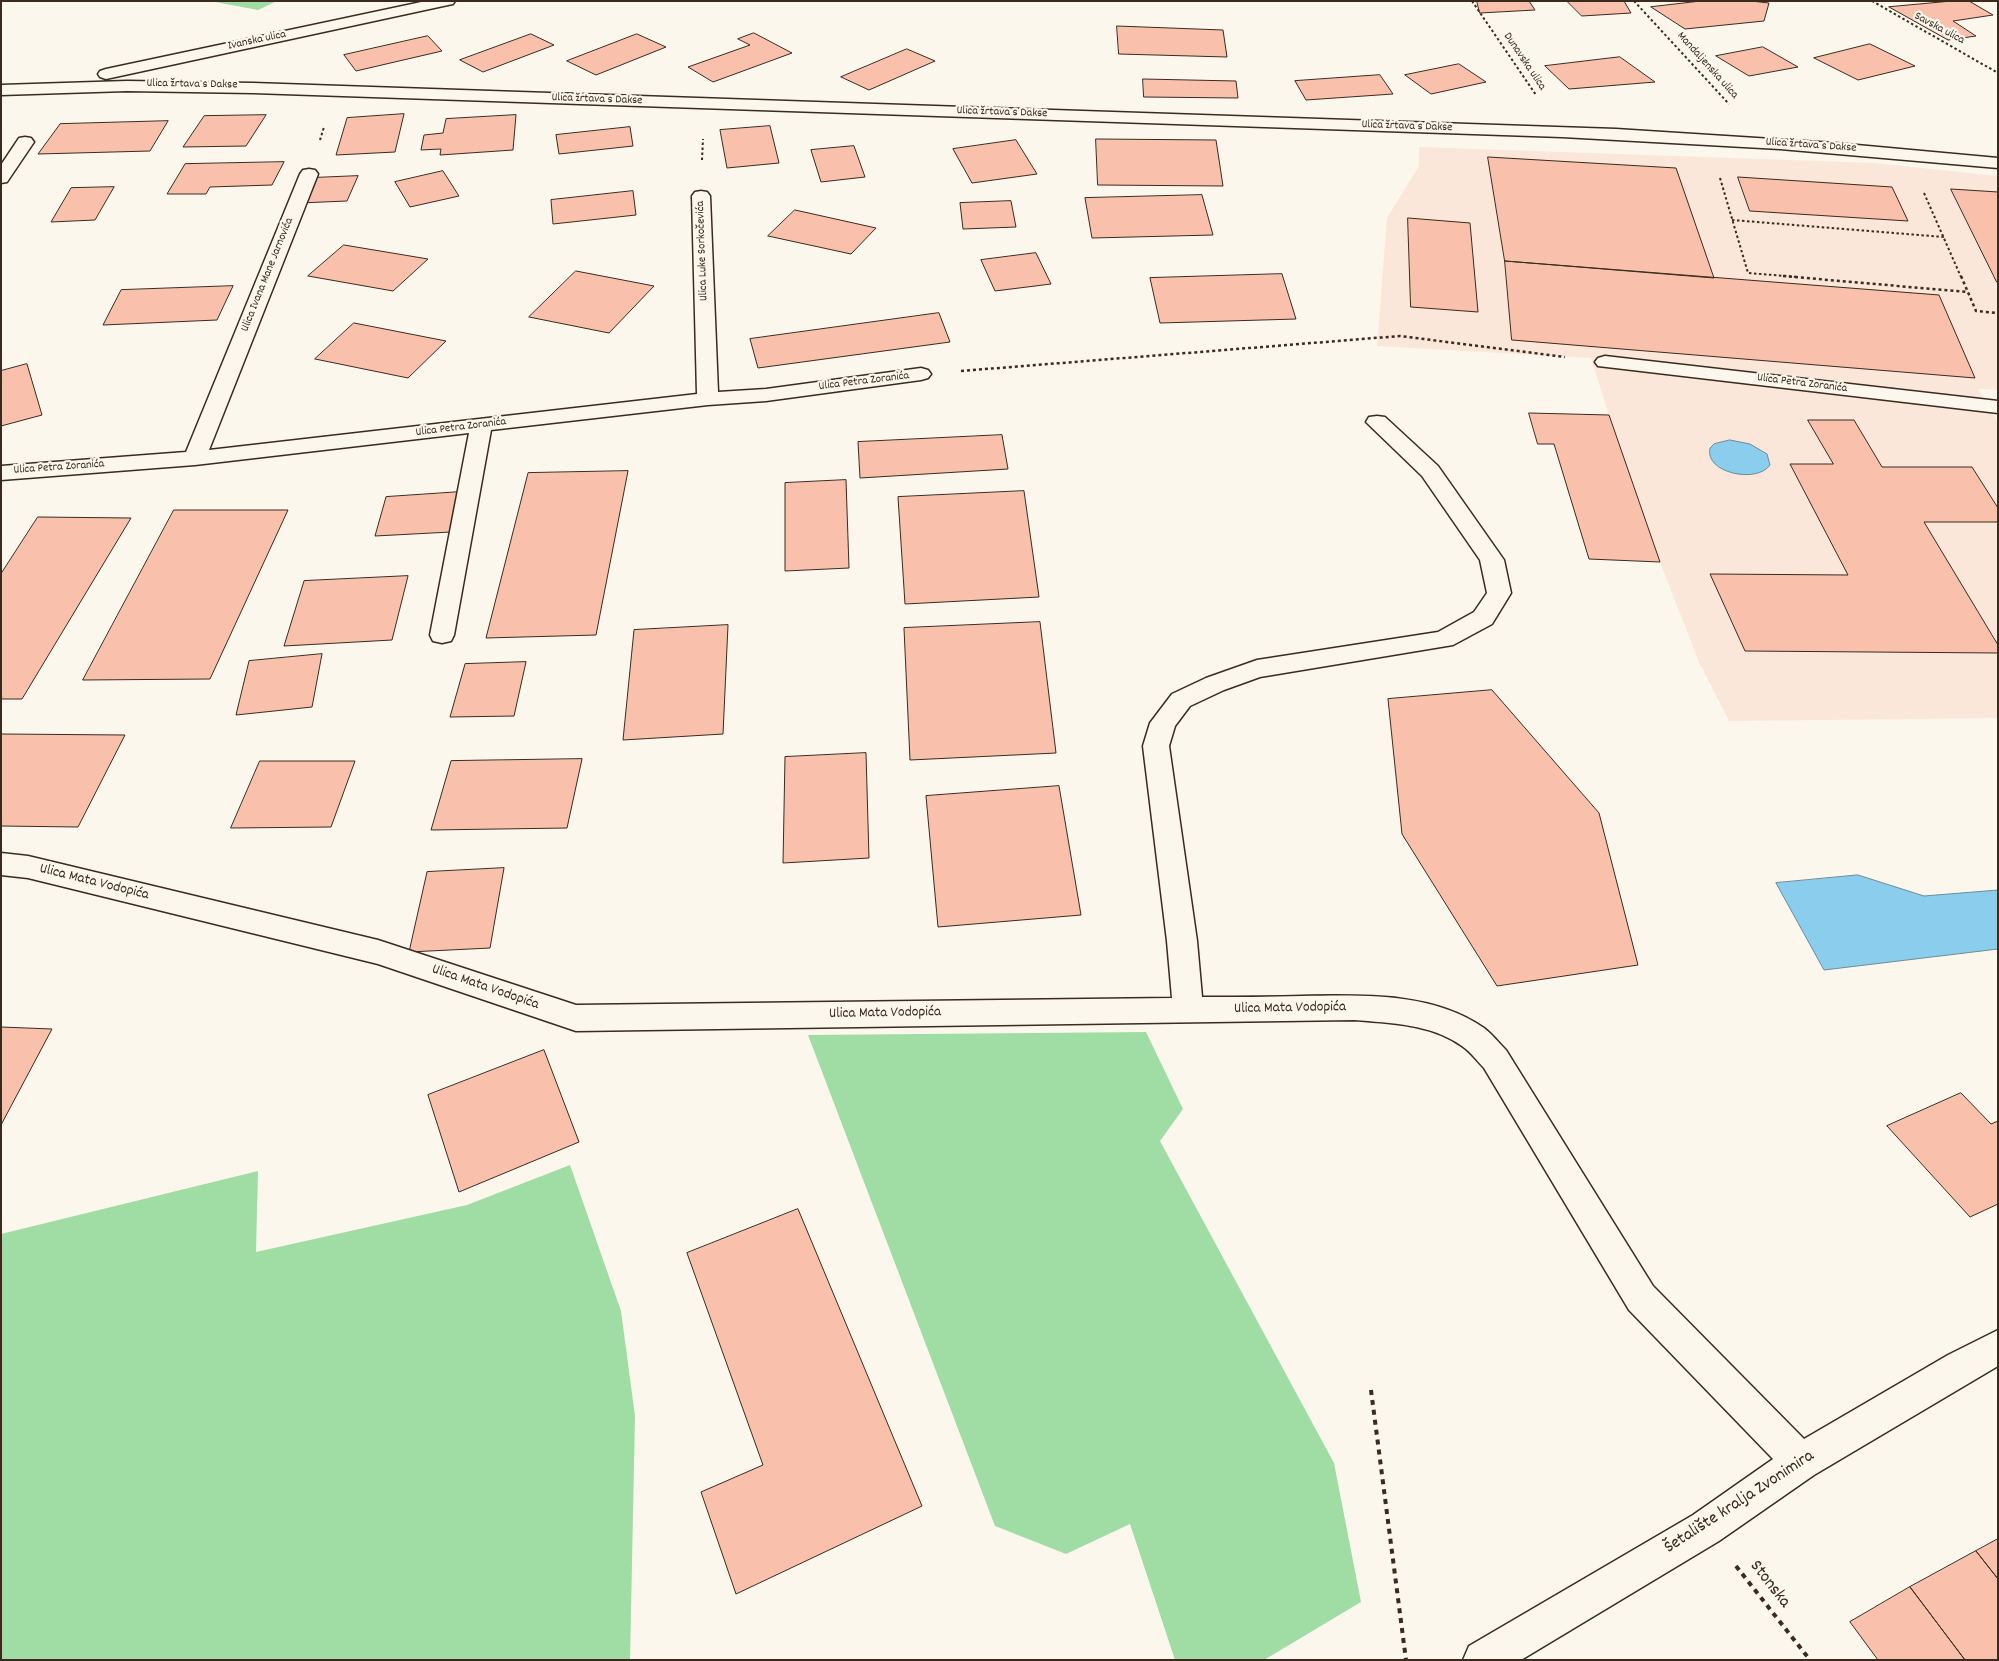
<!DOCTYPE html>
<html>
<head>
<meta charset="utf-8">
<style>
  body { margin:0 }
  #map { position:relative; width:1999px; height:1661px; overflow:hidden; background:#fbf7ec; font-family:Dekko,sans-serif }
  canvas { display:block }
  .frame { position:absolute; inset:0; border:2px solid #3b2a1e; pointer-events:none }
</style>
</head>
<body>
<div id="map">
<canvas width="1999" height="1661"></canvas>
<div class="frame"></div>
</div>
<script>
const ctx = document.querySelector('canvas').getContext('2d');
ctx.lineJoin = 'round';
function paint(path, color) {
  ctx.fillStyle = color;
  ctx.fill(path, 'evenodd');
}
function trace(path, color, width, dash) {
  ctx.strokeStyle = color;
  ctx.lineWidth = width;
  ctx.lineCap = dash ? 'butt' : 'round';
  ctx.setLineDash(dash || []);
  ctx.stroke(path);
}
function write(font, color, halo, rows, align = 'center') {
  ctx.font = font + ' Dekko,sans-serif';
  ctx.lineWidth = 4.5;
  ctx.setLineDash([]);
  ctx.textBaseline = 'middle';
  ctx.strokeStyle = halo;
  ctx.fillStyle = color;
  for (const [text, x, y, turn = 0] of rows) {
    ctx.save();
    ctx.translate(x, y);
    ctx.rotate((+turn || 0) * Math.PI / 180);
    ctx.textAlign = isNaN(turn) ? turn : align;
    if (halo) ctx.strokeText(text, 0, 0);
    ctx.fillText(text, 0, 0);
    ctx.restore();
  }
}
paint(new Path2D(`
  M1419,147l455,16 124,13v214l-20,-1 20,34v295l-269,3 -30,-59 -39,-100 -51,-147 -18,-57 -214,-12 10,-128 32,-52z`), '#fae7d9');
paint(new Path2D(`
  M210,1h67l-19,9z
  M1146,1032l37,77 -23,32 174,322 27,139 -97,58h-89l-45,-136 -64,30 -71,-28 -187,-491z
  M570,1165l51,146 14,105 -5,244h-629v-426l257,-63 -2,81 211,-47z`), '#a0dda4');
const water = new Path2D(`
  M1730,440l20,4 17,10 3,11c-13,19 -66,8 -60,-17l4,-4z
  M1858,875l66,21 74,-6v59l-174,21 -48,-87z`);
paint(water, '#8bcdec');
trace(water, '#6b8c9a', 1);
const building = new Path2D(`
  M1477,1h52l6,9 -55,3z
  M1567,1h57l7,12 -49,3z
  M1701,1h50l18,2 -5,18 -79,8 -34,-22z
  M1952,1h17l24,14 -40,6 23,15 -28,4 -59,-33z
  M1117,26l106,4 4,27 -108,-3z
  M754,33l38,20 -79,29 -25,-15 62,-22 -12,-6z
  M531,34l23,11 -71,27 -23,-12z
  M637,34l29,13 -70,28 -29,-14z
  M428,36l14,15 -86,20 -12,-16z
  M1870,44l45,22 -57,14 -44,-22z
  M1763,47l35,20 -49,9 -33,-20z
  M907,49l28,12 -66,29 -28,-13z
  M1620,57l35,25 -86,7 -24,-23z
  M1459,64l27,18 -55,12 -26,-19z
  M1380,75l13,19 -87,6 -11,-19z
  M1143,79l93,2 2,17 -94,-1z
  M404,114l-9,38 -59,3 11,-37z
  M266,115l-20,31 -63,1 21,-31z
  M516,115l-3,35 -73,5 1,-6 -20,1 3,-15 19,-2 3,-14z
  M168,121l-18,30 -112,3 22,-30z
  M770,126l9,37 -52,5 -7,-38z
  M630,127l3,19 -74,8 -3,-19z
  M1096,139l120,1 7,46 -125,-1z
  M1016,140l21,34 -65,9 -19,-34z
  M854,146l11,31 -44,5 -10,-32z
  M1488,157l188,11 38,110 -209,-17z
  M284,162l-12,23 -62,2 -4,7h-39l18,-30z
  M443,171l16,25 -49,11 -15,-25z
  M358,176l-11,25 -48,2 11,-25z
  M1738,177l154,10 16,34 -158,-10z
  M114,187l-19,33 -44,2 20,-34z
  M1951,189l47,3v90h-1z
  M633,191l3,24 -83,9 -2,-24z
  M1202,195l11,40 -121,3 -7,-40z
  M1011,201l5,26 -53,2 -3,-26z
  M795,210l81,18 -25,26 -83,-18z
  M1408,218l62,5 8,89 -67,-5z
  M344,245l84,14 -35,32 -85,-15z
  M1036,253l15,31 -56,7 -14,-31z
  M1505,261l434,34 36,83 -463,-38z
  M576,271l78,15 -45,47 -80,-16z
  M1282,274l14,45 -136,4 -10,-45z
  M233,286l-16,34 -114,5 18,-35z
  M939,313l11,29 -192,26 -8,-29z
  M354,323l92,18 -38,37 -93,-19z
  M27,364l15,51 -41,11v-55z
  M1529,413l80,2 51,147 -71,-3 -35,-115h-16z
  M1808,420h46l28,47h90l26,41v14h-74l74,123v8l-253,-2 -35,-77 138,1 -58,-111h43z
  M1002,435l6,34 -148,9 -2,-36z
  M628,471l-32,164 -110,3 42,-165z
  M846,480l3,88 -64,3v-88z
  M1024,491l15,106 -134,7 -7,-107z
  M460,492l-9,40 -76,4 11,-39z
  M174,510h114l-78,169 -127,1z
  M38,517l93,1 -109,181h-21v-125z
  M408,576l-16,64 -108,6 20,-65z
  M1040,622l16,131 -146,7 -6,-132z
  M728,625l-5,109 -100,6 11,-110z
  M322,654l-10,53 -76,8 13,-54z
  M526,662l-12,54 -64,1 15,-53z
  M1492,690l107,123 39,152 -141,21 -95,-152 -14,-135z
  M1,734l124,1 -47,92 -77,-1z
  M866,753l3,105 -86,5 2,-106z
  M582,759l-15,69 -136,2 20,-69z
  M260,761h95l-24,66 -100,1z
  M1059,786l22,129 -143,12 -12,-131z
  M504,868l-14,80 -81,4 18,-80z
  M1,1027l51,2 -51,96z
  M544,1050l35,92 -120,50 -31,-97z
  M1961,1093l30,31 7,-3v83l-28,13 -83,-91z
  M798,1209l124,297 -186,88 -35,-102 62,-27 -76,-212z
  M1998,1539v40l-22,-28z
  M1976,1551l22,28v81h-33l-55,-73z
  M1910,1587l55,73h-87l-28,-38z`);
paint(building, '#f9c1ac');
trace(building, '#3b2a1e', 1);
const minor = new Path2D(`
  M426,1h29l-2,3 -5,1 -342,74 -6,-2 -2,-3 2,-3 6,-2z
  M127,81l126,2 1363,46 219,14 163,15v10l-218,-19 -218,-12 -1309,-44 -126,-2 -126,4v-10z
  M25,137l6,1 3,4 -27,40 -6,1v-18l18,-27z
  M309,169l6,1 3,4 -109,276 488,-56 -5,-198 3,-4 6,-1 6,1 3,4 8,196 48,-3 155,-21 7,2 3,4 -3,4 -7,2 -155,21 -58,4 -217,25 -37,205 -3,6 -9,2 -9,-2 -3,-6 39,-202 -274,32 -194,15v-14l185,-14 114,-278 3,-4z
  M1605,356l393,45v12l-400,-47 -3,-4 3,-4z
  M1377,416l8,1 53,49 66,94 7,33 -19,31 -39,21 -193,32 -36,13 -34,16 -15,20 -6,20 28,195 5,56c33,0 66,0 100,-1 60,-1 131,-4 182,32 8,6 15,15 22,22l147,236 151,153 144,-84 50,-25v36l-184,109 -95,66 -198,119h-58l6,-14 224,-131 80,-56 -144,-149 -145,-242c-7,-7 -13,-16 -22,-22 -31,-22 -71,-23 -108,-26l-778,11 -198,-67 -350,-86 -27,-3v-22l27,3 350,84 198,65 596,-7 -5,-57 -24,-195 7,-23 22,-29 34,-16 51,-18 181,-28 36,-20 13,-19 -7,-33 -58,-84 -56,-54 3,-5z`);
trace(minor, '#3b2a1e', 3);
trace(new Path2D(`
  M1472,1l64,94
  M1634,1l95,103
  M1872,1l126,72
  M320,140l4,-13
  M702,160l1,-21
  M1720,178l28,95 50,4
  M1924,193l37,84
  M1732,220l212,17`), '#3b2a1e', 2, [2.5, 2.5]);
trace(new Path2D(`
  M1783,276l184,16
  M1961,276l15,35 22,2
  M961,371l439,-35 165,21`), '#3b2a1e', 2.5, [3, 3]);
trace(new Path2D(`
  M1371,1390l35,270
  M1736,1566l74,94`), '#3b2a1e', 4, [5, 5]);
paint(minor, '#fbf7ec');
write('12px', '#3b2a1e', '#fbf7ec', [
  ["Savska ulica",1939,29,28],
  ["Ivanska ulica",257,41,-12],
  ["Dunavska ulica",1524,62,56],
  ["Mandaljenska ulica",1707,66,48],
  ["Ulica žrtava s Dakse",192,85,1],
  ["Ulica žrtava s Dakse",597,100,2],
  ["Ulica žrtava s Dakse",1002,113,2],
  ["Ulica žrtava s Dakse",1407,127,2],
  ["Ulica žrtava s Dakse",1811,146,4],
  ["Ulica Luke Sorkočevića",703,251,-92],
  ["Ulica Ivana Mane Jarnovića",268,275,-68],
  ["Ulica Petra Zoranića",864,382,-7],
  ["Ulica Petra Zoranića",1802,384,7],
  ["Ulica Petra Zoranića",461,428,-7],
  ["Ulica Petra Zoranića",59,468,-4]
]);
write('15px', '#3b2a1e', '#fbf7ec', [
  ["Ulica Mata Vodopića",94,883,14],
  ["Ulica Mata Vodopića",485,988,19],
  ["Ulica Mata Vodopića",1290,1009,-1],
  ["Ulica Mata Vodopića",885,1014,-1]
]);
write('18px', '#3b2a1e', '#fbf7ec', [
  ["Šetalište kralja Zvonimira",1740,1503,-33],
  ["Stonska",1769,1585,52]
]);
</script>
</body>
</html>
